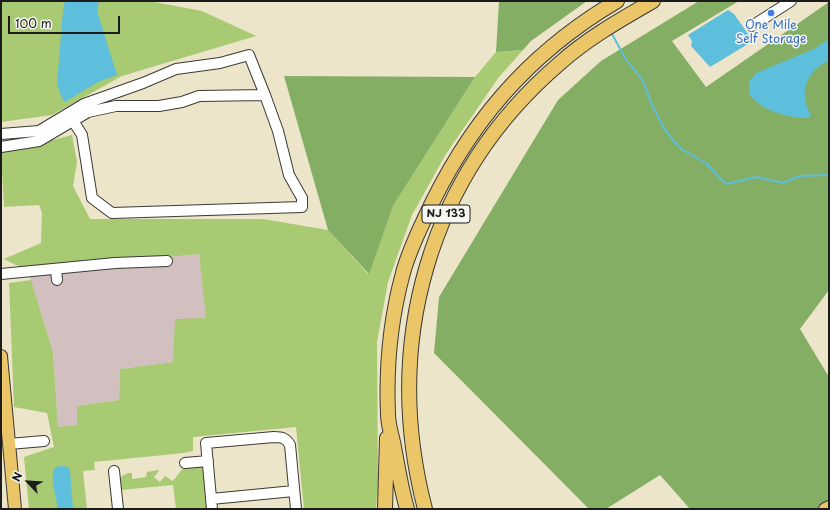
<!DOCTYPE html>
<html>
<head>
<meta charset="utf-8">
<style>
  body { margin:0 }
  #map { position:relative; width:830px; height:510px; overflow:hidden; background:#ede5c9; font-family:"Playpen Sans",sans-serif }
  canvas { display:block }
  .frame { position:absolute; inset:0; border:2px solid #1c1c1c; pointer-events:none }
  .north { position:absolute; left:8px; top:462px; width:40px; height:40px; -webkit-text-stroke:3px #f6f6f2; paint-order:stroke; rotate:295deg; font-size:11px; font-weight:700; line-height:16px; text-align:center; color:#1c1c1c }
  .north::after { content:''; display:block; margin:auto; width:14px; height:18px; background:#1c1c1c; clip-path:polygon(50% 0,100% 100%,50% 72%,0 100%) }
  .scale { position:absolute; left:8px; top:16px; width:112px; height:18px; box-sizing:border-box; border:2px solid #1c1c1c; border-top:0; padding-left:5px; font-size:12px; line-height:14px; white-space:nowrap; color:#1c1c1c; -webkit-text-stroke:3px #f6f6f2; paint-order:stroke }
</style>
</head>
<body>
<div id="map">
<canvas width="830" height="510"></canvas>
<div class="frame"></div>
<div class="north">N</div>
<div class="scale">100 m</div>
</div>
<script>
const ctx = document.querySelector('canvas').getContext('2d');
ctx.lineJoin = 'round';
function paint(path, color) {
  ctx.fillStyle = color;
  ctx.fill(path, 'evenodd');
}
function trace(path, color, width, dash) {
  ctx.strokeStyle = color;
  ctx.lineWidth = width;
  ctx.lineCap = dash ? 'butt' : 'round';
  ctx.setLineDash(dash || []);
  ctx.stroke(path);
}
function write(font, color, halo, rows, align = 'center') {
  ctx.font = font + ' "Playpen Sans",sans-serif';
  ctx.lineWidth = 3;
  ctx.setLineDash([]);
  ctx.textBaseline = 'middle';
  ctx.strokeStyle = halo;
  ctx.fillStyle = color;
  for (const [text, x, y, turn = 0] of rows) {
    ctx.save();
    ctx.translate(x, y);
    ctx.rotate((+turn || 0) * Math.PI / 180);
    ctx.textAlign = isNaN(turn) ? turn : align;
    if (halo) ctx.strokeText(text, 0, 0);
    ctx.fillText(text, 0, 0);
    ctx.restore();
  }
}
paint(new Path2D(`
  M199,254l8,64 -32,29 -1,15 -54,7 -1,31 -42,6v19l-19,2 -5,-75 -25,-81z`), '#d2bfbf');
paint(new Path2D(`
  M1,1h148l53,10 54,25 -134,40 -70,39 -51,7z
  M523,50l-24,27 -53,77 -34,61 -24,67 -11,60 1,141 -2,26h-72l-8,-82 -103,10v14l-9,2 -90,9 1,8 -12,1 4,38h-58l-5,-52 30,-10 -7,-34 -33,-6 -5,-124 22,-3 22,72 5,75 19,-2v-19l42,-6 1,-31 53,-7 2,-43 31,-1 -7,-64 -171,17 -24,-12 37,-16 1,-30 -3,-8 -35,2 -3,-56 22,-3 49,-13 5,27 -4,24 17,33h173l65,11 40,44 25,-68 82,-129 21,-25z
  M201,467l7,9 4,33h-36l-3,-24 -52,5 -1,-9 2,-5 6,-3h4v6l14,-2 1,-5 11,-2 1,1 -5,6 6,5 5,-6 8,5 10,-13z`), '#a7ca73');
paint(new Path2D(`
  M499,1h88l-56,40 -8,9 -27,2z
  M699,1h40l-67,40 34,46 123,-85v288l-29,39 29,48v132h-139l-30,-34 -54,34h-17l-155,-156 5,-56 119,-197 43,-39z
  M284,76l191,1 -82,129 -24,68 -41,-44z`), '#85ae65');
paint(new Path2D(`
  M65,1h34l-2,10 20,64 -19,7 -33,20 -4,-6 -4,-12 6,-73z
  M728,10l6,4 19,27 -43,26 -19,-21 1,-5 -4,-6z
  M829,39v22c-23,9 -31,33 -18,54l-2,3c-14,1 -41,-6 -51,-15 -4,-3 -6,-6 -9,-9v-12l7,-9 58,-24z
  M64,466l5,2 1,4 3,37h-15c-1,-8 -9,-35 -3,-41 3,-2 6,-2 9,-2z`), '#5ebfdc');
trace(new Path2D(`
  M599,1v1
  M612,34l13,24 18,23 9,24 13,25 16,19 25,14 20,21 31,-7 26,6 16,-7 30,-1`), '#5ebfdc', 2);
const minor = new Path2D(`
  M752,26l39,-25
  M70,116l12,19 10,63 20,15 190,-6v-9l-13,-23 -11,-44 -13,-36
  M1,134l38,-3 45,-27 59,-21 33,-14 44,-6 29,-8 16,40 -66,1 -17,6 -23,4h-43l-28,6 -49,29 -38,6
  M56,269l1,11
  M1,274l114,-11 52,-2
  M9,444l35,-3
  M185,463l23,-2
  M114,471l4,38
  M211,499l83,-8
  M212,509l-6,-66 68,-6c8,0 12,1 16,8l6,64`);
const major = new Path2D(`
  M1,356l14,153
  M825,509l4,-2`);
const highway = new Path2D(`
  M385,509l2,-71
  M407,509c-6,-21 -9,-41 -13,-62 -2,-11 -6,-22 -6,-33 -2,-46 3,-97 15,-141 5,-19 13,-36 21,-53 43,-95 103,-166 193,-219
  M425,509c-43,-166 3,-333 135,-446 28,-25 60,-43 93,-62`);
trace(minor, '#3b3a36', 12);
trace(major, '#3b3a36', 14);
trace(highway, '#3b3a36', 16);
trace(minor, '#fff', 10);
trace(major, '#eac669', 12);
trace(highway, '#eac669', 14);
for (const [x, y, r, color] of [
  [771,13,4,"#3f7fe0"]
]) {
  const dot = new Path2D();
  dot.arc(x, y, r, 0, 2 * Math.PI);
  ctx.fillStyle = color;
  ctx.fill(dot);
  trace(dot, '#f6f6f2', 1.5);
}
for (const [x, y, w] of [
  [446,214,48]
]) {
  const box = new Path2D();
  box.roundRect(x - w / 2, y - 9, w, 18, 3);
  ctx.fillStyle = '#f6f6f2';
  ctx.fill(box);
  trace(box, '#1c1c1c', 1);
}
write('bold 11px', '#1c1c1c', null, [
  ["NJ 133",446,214]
]);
write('12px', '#366cbe', '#f6f6f2', [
  ["One Mile",771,26],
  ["Self Storage",771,40]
]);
</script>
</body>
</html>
